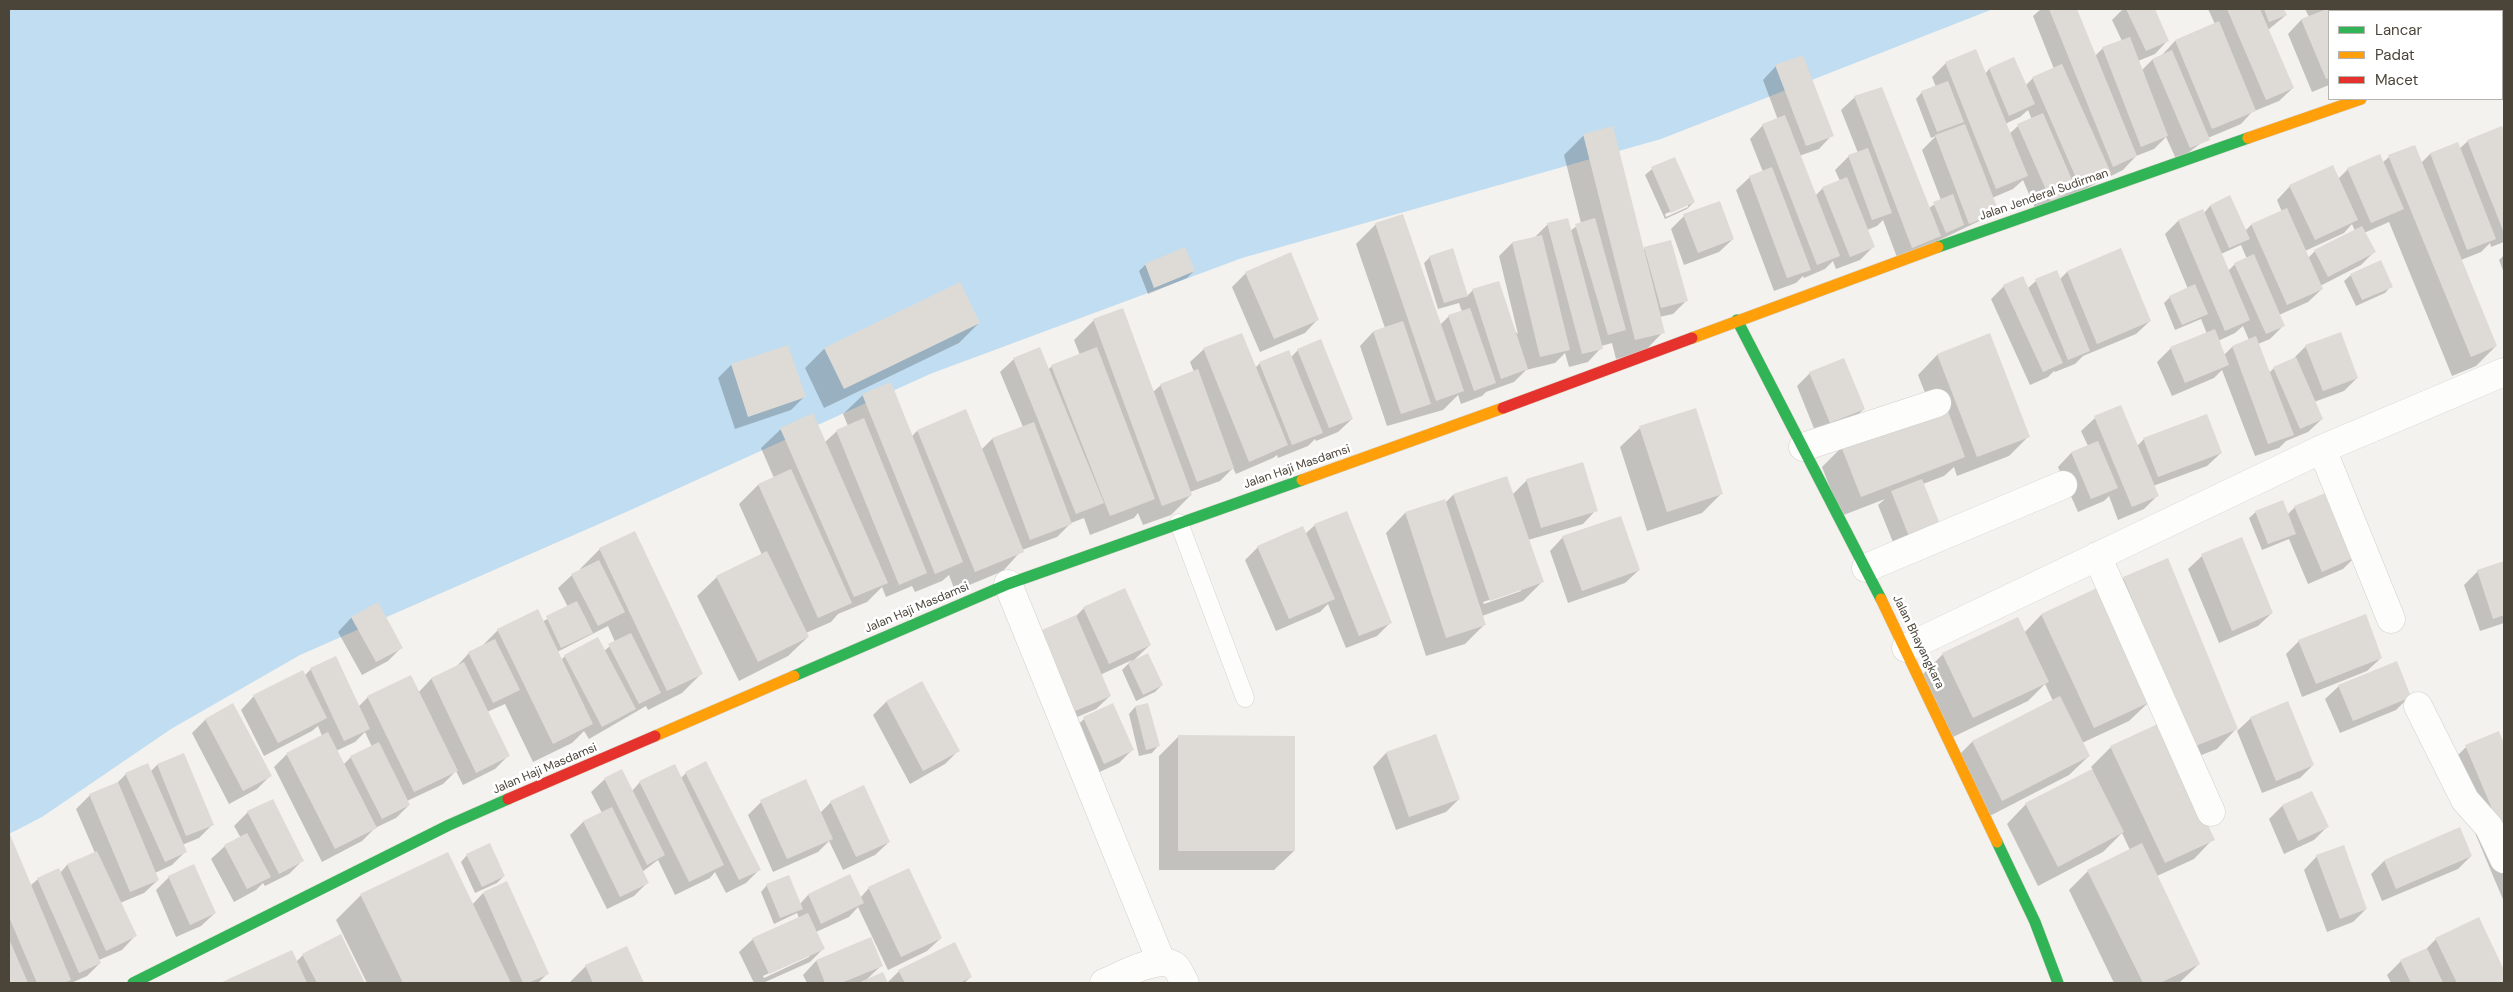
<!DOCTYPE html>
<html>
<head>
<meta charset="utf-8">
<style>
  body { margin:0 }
  #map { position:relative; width:2513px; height:992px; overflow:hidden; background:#f4f2ee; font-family:"DM Sans",sans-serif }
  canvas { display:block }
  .frame { position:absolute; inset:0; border:10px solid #4b4439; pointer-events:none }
  .legend { position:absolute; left:2328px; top:10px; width:175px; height:90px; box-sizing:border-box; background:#fff; border:1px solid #b7b4b0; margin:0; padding:6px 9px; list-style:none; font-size:15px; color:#4b4439 }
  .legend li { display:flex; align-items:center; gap:10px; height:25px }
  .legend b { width:25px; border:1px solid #b7b4b0 }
</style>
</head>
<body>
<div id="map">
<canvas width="2513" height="992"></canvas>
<div class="frame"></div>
<ul class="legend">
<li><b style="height:6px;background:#30b455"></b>Lancar</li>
<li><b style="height:6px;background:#ff9f0a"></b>Padat</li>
<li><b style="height:6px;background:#e5322d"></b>Macet</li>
</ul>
</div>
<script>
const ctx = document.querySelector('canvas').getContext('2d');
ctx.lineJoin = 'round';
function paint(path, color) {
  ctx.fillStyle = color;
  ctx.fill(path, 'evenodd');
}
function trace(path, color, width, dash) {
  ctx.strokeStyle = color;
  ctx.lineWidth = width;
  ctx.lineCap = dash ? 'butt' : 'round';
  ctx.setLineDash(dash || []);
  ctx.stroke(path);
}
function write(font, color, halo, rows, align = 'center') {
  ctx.font = font + ' "DM Sans",sans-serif';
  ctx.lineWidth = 5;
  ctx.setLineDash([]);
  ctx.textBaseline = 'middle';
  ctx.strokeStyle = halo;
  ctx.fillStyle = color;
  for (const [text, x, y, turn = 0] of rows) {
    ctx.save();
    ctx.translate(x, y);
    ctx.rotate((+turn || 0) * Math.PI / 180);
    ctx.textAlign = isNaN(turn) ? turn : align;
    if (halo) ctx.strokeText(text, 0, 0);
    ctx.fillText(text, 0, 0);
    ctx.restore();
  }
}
paint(new Path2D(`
  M9,9h1984l-332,130 -419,119 -312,116 -306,139 -324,142 -129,74 -129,88 -33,17z`), '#c0ddf1');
paint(new Path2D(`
  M2041,9h35l19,47 8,-8 19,-7 -10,-21 11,-11h30l15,31 -13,14 -17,7 4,9 10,-10 10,-5 13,-14 40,-17 -7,-15h75l3,6 -18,15 25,58 -14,13 -27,11 -11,12 -33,14 -31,23 -11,-24 -12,12 -18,7 -13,14 -86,43 -14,-33 -10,9 -21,9 6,14 -100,48 -15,-40 -6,6 -10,4 6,17 -13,13 -24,9 -3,-8 -8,8 -21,9 -1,-2 -7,7 -22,8 -38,-101 14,-13 13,-5 -13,-33 13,-14 15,-5 -15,-40 13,-14 56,69 -13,14 -20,7 16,40 8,-8 17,-7 -5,-11 14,-14 9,-3 -17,-43 14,-13 74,111 12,-8 -19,-50 14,-14 -5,2 -15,-39 6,-7 14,-5 -4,-10 14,-14 39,11 4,-5 25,-11 11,28 8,-8 21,-9 -21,-53zM2028,110l4,10 -14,6 -9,8 -4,-10 15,-7z
  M2305,9h52l1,2h-29v74l-17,7 -24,-58 13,-14 8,-3z
  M2397,9h107v39l-2,1v-38h-104z
  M2502,127l2,7v108l-13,5 -1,-4 -9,9 -20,8 35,86 -20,20 -24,10 -63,-154 -25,11 10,19 -13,13 -41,21 2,3 -14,13 -29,13 5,10 -14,14 -12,5 11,29 5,-5 18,-8 14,-14 51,32 -13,13 -30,11 8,17 -14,13 -22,9 -7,7 -24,8 -33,-86 -8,8 -42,18 -15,-34 14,-14 36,-14 -6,-15 -26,11 -11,-27 6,-6 18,-8 -23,-55 13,-13 26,-8 6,-7 20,-9 15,34 6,-6 31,-13 -5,-12 13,-14 48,-7 10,-10 31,-13 3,7 7,-6 32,6 9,-9 27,-10 2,5 9,-8zM2352,224l3,7 -40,20 -7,7 -3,-7 39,-18zM2241,245l6,14 -12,5 -7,7 -7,-17zM2243,326l6,14 -17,7 -8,8 -6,-14 17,-8z
  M1584,135l59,116 2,-3 41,53 -13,13 -14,3 4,15 -19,20 -28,7 -4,-16 -11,3v2l-13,14 -19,5 -4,-14 -10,10 -29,7 -12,12 -28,10 -4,4 -21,8 -3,-9 -15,15 -56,16 -27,-80 13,-14 12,-4 -29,-84 20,-20 64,101 9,-9 13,-4 -3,-9 -21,6 -14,-46 6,-6 22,-7 14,47 7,-7 45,44 -19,-78 13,-13 23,-6 13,-13 22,7 11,-8 -17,-68z
  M1652,169l42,33 -7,7 -22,10 -20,-44zM1688,204v3l-22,10 -1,-3z
  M1684,216l49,23 -14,13 -35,13 -13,-36z
  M2121,250l29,71 -14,13 -53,22 -8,8 -20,8 -1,-1 -6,6 -18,8 -39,-86 13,-13 24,2 8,-7 20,-9 3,8 8,-8z
  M2504,255v18l-5,-13z
  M1145,265l49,6 -7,7 -39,16 -9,-23z
  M1246,273l72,46 -13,14 -45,19 -28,-65z
  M2351,275l40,11 -6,7 -29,13 -12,-25z
  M1094,320l59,72 8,-7 33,-13 -4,-10 14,-13 51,19 5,-5 31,-6 7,-7 54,69 -14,13 -22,9 -1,-2 -7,7 -30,12 -1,-3 -4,3 -37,16 -3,-6 -13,13 -30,11 1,3 -20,20 -28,10 -5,-12 -4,5 -44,17 -6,-17 -13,5 -14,14 -35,13 -19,21 -48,20 -6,-16 -7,6 -27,11 -3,-6 -26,11 -4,-10 -15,15 -29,12 -7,8 -25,11 2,4 -20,19 -49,25 -42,-85 20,-19 45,-22 -23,-51 19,-19 16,-7 -13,-30 20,-19 44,13 12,-11 11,-5 -5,-12 20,-19 48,42 6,-6 64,19 11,-11 31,-12 -23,-55 14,-13 34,11 4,-4 28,-11 -6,-15z
  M979,323l-20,20 -135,65 -19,-40 19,-19z
  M1989,335l39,102 -19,19 -52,20 -3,-9 -10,9 -21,8 19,48 -43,25 -21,-52 7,-6 -44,17 -19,-49 20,-20 91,-34 -15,-38 19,-20z
  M731,365l73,32 -13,13 -56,19 -17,-51z
  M1810,373l54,36 -14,13 -33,14 -20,-50z
  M2095,418l42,28 7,-7 77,14 -14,13 -54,20 4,10 -13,13 -26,11 -9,-24 -5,5 -26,11 -20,-45 13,-14 17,-7 -7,-15z
  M1640,428l82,65 -20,20 -55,18 -27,-84z
  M1506,477l6,18 15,-15 69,30 -13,14 -55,16 14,42 -19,19 -41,15 3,8 -20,20 -39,12 -40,-123 19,-20 39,-12 1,2 8,-8zM1521,589v2l-37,13 -1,-2z
  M2329,492l27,64 -13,13 -35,15 -19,-45 -27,11 -13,-32 7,-6 31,3 8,-8z
  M1315,525l75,98 -13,13 -31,12 -18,-44 -8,8 -44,19 -31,-71 13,-13 47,-13z
  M1563,537l76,33 -14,13 -57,20 -18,-52z
  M600,549l102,124 -20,20 -34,17 -2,-4 -57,33 -5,-8 -12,12 -39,19 -28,-58 -18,8 21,44 -13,13 -32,16 -7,-14 -13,13 -36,17 2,4 -13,13 -21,10 -13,13 -40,21 -48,-95 13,-13 35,-18 -4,-10 -6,5 -48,25 -23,-46 13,-14 51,-21 6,-6 47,38 10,-10 50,-4 13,-14 25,-12 13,-14 12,-6 17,-17 44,-8 26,-15 -10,-19 14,-13 9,-4 -1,-2zM608,626l7,16 -11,9 -39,5 -4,4 -4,-8zM365,732l7,15 -21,10 -8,8 -7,-14 19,-9z
  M2202,556l70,57 -14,13 -39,17 -31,-74z
  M2504,563v60l-24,8 -16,-46 14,-14z
  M2124,578l112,151 -19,20 -39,15 35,75 -19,20 -37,17 42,88 -20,19h-65l-45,-93 19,-19 42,-21 -8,-17 -19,19 -65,34 -31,-62 19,-20 67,-34 -2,-3 20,-20 46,-22 -9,-22 -19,18 -47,22 7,13 -20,19 -87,45 -29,-59 19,-19 81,-41 -8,-17 -17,17 -75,36 -30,-63 20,-20 81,-21 17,-18 55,-25 9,7z
  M377,604l24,44 -13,13 -26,14 -24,-43 13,-14z
  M1084,608l66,37 -17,16 29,24 -7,7 -19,9 -14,-31 10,-10 -32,15 10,21 -14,13 -42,18 20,-109z
  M2299,641l82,17 -14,13 -65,26 -16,-43z
  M922,683l36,68 -13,13 -35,20 -37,-69 13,-13z
  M2339,686l71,10 -14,14 -56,23 -15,-34z
  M1147,704l11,42 -6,7 -13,3 -10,-42 6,-7z
  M233,705l37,71 -13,13 -28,15 -37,-71 13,-13z
  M2251,718l62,47 -13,13 -38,15 -25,-62z
  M1084,719l48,31 -13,13 -28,13 -21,-44z
  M1436,736l23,63 -13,13 -50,18 -23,-63 13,-14z
  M1178,737l116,114 -20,19h-115v-114z
  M2504,746v-1v157l-57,-136 19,-19z
  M183,754l29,71 -13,13 -17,7 3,7 -13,13 -17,8 3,7 -14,13 -24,10 15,33 -13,14 -23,10 1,3 -13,13 -16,7h-62v-148l21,51 8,-7 22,-6 7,-8 28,-12 -19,-44 14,-14 26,-11 10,-10 24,-2 7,-7z
  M686,773l73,97 -13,13 -20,10 -11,-21 -5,6 -35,17 -17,-35 -16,12 5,11 -13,13 -27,13 -37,-74 13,-13 19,-9 -11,-21 14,-13 27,12 8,-9 41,-4z
  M2312,793l15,34 -13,13 -30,14 -15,-35 13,-13z
  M761,802l59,11 11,-11 58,40 -14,13 -32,15 -14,-29 -11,11 -45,20 -25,-57z
  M248,812l55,48 -14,14 -24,12 -2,-3 -7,7 -22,12 -23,-43 14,-13 16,-8 -7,-12z
  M2459,829l12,27 -13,13 -76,32 -11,-27 13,-13z
  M467,855l37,21 -7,7 -22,10 -14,-31z
  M2317,856l49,53 -13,13 -26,10 -23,-62z
  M850,876l10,22 9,-10 72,50 -14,13 -39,19 -30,-63 -9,10 -33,15 8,16 -14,14 -47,21h-9l-15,-31 14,-13 46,-21 -2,-5 -23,11 -13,-32 6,-7 33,19 8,-9zM809,954v3l-45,21 -1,-2z
  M169,877l46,36 -14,13 -25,11 -20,-47z
  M483,893l64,81 -9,9h-171l-31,-63 25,-25 111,10z
  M2478,919l26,54v10h-113l-4,-8 14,-14 23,-10 12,-12z
  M340,936l24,47h-141l68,-31 5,10 7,-7z
  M870,939l12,26 -16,15 21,3 12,-12 72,6 -7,6h-157l-4,-8 13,-14z
  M627,947l16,36h-74l17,-17z`), '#0003');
paint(new Path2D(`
  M2049,9h28l60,147 -24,11z
  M2126,9h29l14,32 -23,10z
  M2227,9h33l34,79 -28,12z
  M2264,9h20l3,6 -18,7z
  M2327,9h31l1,2h-30v67l-3,1 -25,-60z
  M2416,9h38l2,2h-39z
  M2465,9h37l2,16 -2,1v-15h-36z
  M2219,21l37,90 -44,18 -37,-89z
  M2130,37l38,99 -27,11 -39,-100z
  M1976,49l52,127 -32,13 -51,-127z
  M2172,50l38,90 -20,8 -38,-89z
  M1803,55l31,81 -28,10 -31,-81z
  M2014,57l21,47 -26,12 -20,-48z
  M2062,64l49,109 -31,14 -48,-110z
  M1948,81l16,41 -27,10 -16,-41z
  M1882,87l59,149 -29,12 -58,-152z
  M2043,113l33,76 -25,12 -34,-77z
  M1785,115l55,141 -23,9 -55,-141z
  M1965,124l34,88 -30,12 -34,-89z
  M1613,126l52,207 -30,7 -52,-206z
  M2502,126l2,5v102l-37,-93z
  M2458,142l38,97 -29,11 -37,-97z
  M2415,145l82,201 -26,11 -83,-202z
  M1868,148l24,65 -20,7 -24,-65z
  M2380,154l24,55 -33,14 -24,-55z
  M1675,157l20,45 -24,11 -20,-46z
  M2333,165l25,55 -43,20 -26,-55z
  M1772,167l39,103 -24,8 -38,-102z
  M1847,177l28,70 -25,10 -28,-70z
  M1953,194l11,31 -18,8 -13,-31z
  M2230,195l20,44 -21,9 -19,-43z
  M1720,201l14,38 -36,14 -15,-39z
  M2287,208l36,81 -36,16 -36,-81z
  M2203,209l47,111 -25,11 -47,-111z
  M1403,214l61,177 -28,10 -61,-178z
  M1568,218l35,131 -21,5 -35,-131z
  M1595,218l31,112 -18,5 -33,-111z
  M2362,226l14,26 -48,25 -14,-27z
  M1542,235l28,115 -30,7 -28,-115z
  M1671,240l17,61 -27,7 -17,-61z
  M1185,247l10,24 -41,17 -9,-24z
  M1453,248l15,48 -24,7 -15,-47z
  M2121,248l30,73 -54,23 -30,-73z
  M1291,252l28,68 -45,19 -29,-67z
  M2254,254l31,72 -19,8 -32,-71z
  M2381,260l12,27 -31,13 -12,-26z
  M2057,270l33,81 -22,9 -33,-81z
  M2023,276l40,87 -20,9 -40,-87z
  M1499,281l29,88 -27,10 -29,-90z
  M960,282l20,41 -136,66 -20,-41z
  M2195,284l13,30 -26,11 -13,-29z
  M1123,308l69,187 -30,11 -69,-187z
  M1470,308l26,75 -22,8 -26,-76z
  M1403,321l28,83 -30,10 -28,-83z
  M2215,329l14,36 -44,18 -15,-36z
  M2341,332l17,46 -35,13 -18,-46z
  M1242,333l46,112 -39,17 -46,-114z
  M1990,333l40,104 -53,20 -40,-103z
  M2256,336l38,99 -26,9 -36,-98z
  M1321,339l32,80 -24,9 -32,-79z
  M788,345l18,52 -58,20 -17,-53z
  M1040,347l64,156 -28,11 -63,-156z
  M1097,347l58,152 -45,17 -59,-151z
  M1289,350l34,83 -31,12 -33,-83z
  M2296,357l27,62 -23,10 -27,-62z
  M1844,358l21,51 -35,14 -21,-51z
  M1198,369l36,99 -37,14 -37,-98z
  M891,382l72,180 -28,12 -73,-180z
  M2121,405l38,91 -27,11 -38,-91z
  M1946,406l19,51 -104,40 -20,-51z
  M1696,408l27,86 -56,18 -28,-86z
  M966,409l58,143 -49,20 -58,-142z
  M813,413l75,170 -34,14 -74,-169z
  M2207,414l15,39 -64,24 -15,-39z
  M864,418l63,155 -28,12 -63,-155z
  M1034,422l38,102 -42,16 -38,-102z
  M2098,441l20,47 -27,11 -20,-47z
  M1583,462l15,49 -57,17 -15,-49z
  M791,469l61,134 -34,15 -60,-134z
  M1507,476l37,106 -54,19 -37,-107z
  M1922,479l21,53 -31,12 -21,-53z
  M2330,491l28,65 -36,16 -28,-66z
  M1445,499l41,126 -40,13 -41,-126z
  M2283,500l13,34 -28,10 -13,-33z
  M1347,511l45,112 -33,13 -45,-112z
  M1621,516l19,54 -58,21 -20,-55z
  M1303,526l32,73 -46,20 -32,-73z
  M635,531l68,143 -36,17 -68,-143z
  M2242,537l31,76 -41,18 -31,-77z
  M767,551l42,86 -51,25 -42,-86z
  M2168,558l70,171 -45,18 -70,-170z
  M599,560l26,52 -27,14 -27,-52z
  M2504,561v54l-11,4 -16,-49z
  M1125,588l26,57 -42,19 -26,-57z
  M2097,588l53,114 -56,26 -53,-114z
  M577,601l16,32 -32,15 -15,-32z
  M378,602l25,46 -27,14 -25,-45z
  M538,609l55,115 -40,20 -56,-115z
  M2366,614l16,44 -66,26 -18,-44z
  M1076,615l35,81 -43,18 -35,-80z
  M2018,617l31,65 -76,36 -31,-65z
  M631,633l30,60 -22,11 -31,-60z
  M598,637l38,72 -34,18 -38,-72z
  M495,639l25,51 -27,13 -25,-51z
  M1148,653l15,32 -20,10 -15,-32z
  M336,656l34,73 -26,12 -34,-73z
  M2397,661l14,36 -58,24 -15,-36z
  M464,662l46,94 -34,17 -45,-95z
  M303,670l24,48 -49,25 -25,-48z
  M411,675l47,96 -44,21 -47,-96z
  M922,681l38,70 -37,20 -37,-70z
  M2060,696l30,60 -88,45 -30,-60z
  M2288,701l26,64 -38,16 -26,-64z
  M233,703l39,73 -29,15 -38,-72z
  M1113,703l21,47 -30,14 -21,-47z
  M1148,703l12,43 -14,4 -11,-44z
  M2160,723l55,117 -50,23 -55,-117z
  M2499,731l5,13v93l-39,-92z
  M328,732l49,96 -42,21 -49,-96z
  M1436,734l24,65 -51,18 -23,-65z
  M1178,735l117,1v115h-117z
  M379,742l31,63 -28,14 -32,-63z
  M184,753l30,72 -28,11 -29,-72z
  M706,761l55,109 -22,10 -54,-108z
  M148,763l39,89 -22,10 -40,-89z
  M675,764l49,101 -35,17 -50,-101z
  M622,769l43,86 -18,10 -43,-87z
  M2092,769l32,63 -66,35 -33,-64z
  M806,779l27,60 -46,20 -27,-59z
  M118,782l41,98 -29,12 -41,-98z
  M864,785l26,57 -34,15 -26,-56z
  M2312,791l17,36 -31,14 -16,-36z
  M273,799l31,62 -25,13 -32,-63z
  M612,807l37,76 -29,14 -37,-76z
  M2460,827l12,29 -76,33 -12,-29z
  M9,832l62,148 -8,3h-26l-28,-66z
  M247,833l24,44 -24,12 -23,-44z
  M490,843l15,33 -23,11 -16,-33z
  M2142,843l58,121 -40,19h-17l-56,-113z
  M2344,845l23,64 -27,10 -24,-64z
  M97,851l40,85 -31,15 -39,-87z
  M448,852l63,131h-108l-43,-89z
  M194,864l22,49 -26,12 -22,-49z
  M59,868l42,95 -22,10 -42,-95z
  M909,868l33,70 -41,19 -33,-70z
  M850,874l14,29 -43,21 -13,-30z
  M789,875l14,34 -23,9 -14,-34z
  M507,881l42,93 -21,9h-5l-40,-91z
  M808,913l17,36 -56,25 -17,-36z
  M2479,917l25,53v13h-47l-22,-45z
  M341,934l24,49h-48l-15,-29z
  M871,937l12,29 -42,17h-16l-9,-23z
  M9,939l19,44h-19z
  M955,942l17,35 -12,6h-55l-7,-13z
  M627,946l17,37h-51l-8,-18z
  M2427,948l16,35h-32l-11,-23z
  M292,950l15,33h-87z
  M883,972l5,11h-30z`), '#dedbd6');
const lane = new Path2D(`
  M1179,523l66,175`);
const street = new Path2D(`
  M1803,447l134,-44
  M2322,449l69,170
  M2097,556l114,256
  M1866,568l197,-83
  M1008,584l153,377
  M1906,648l416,-199 182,-77
  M2418,706l47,94 24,27 15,32
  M1104,983c17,-7 54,-29 71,-17 4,4 7,12 10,17`);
const fast = new Path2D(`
  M2502,50l2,-1
  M1938,247l310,-109
  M1737,320l144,279
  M794,676l214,-92 294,-104
  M1997,842l38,80 23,61
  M133,983l316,-158 59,-26`);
const slow = new Path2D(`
  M2248,138l113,-39
  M1692,338l246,-91
  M1302,480l201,-72
  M1881,599l116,243
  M655,736l139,-60`);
const jam = new Path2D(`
  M1503,408l189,-70
  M508,799l147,-63`);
trace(lane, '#d2d0cb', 19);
trace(street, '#d2d0cb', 29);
trace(fast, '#d3cfc5', 12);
trace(slow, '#d3cfc5', 12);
trace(jam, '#d3cfc5', 12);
trace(lane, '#fdfdfc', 18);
trace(street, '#fdfdfc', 28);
trace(fast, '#30b455', 11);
trace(slow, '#ff9f0a', 11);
trace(jam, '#e5322d', 11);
write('12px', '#4b4439', '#fff', [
  ["Jalan Jenderal Sudirman",2044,195,-19],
  ["Jalan Haji Masdamsi",1297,467,-19],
  ["Jalan Haji Masdamsi",917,608,-23],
  ["Jalan Bhayangkara",1918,642,64],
  ["Jalan Haji Masdamsi",545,769,-23]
]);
</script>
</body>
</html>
